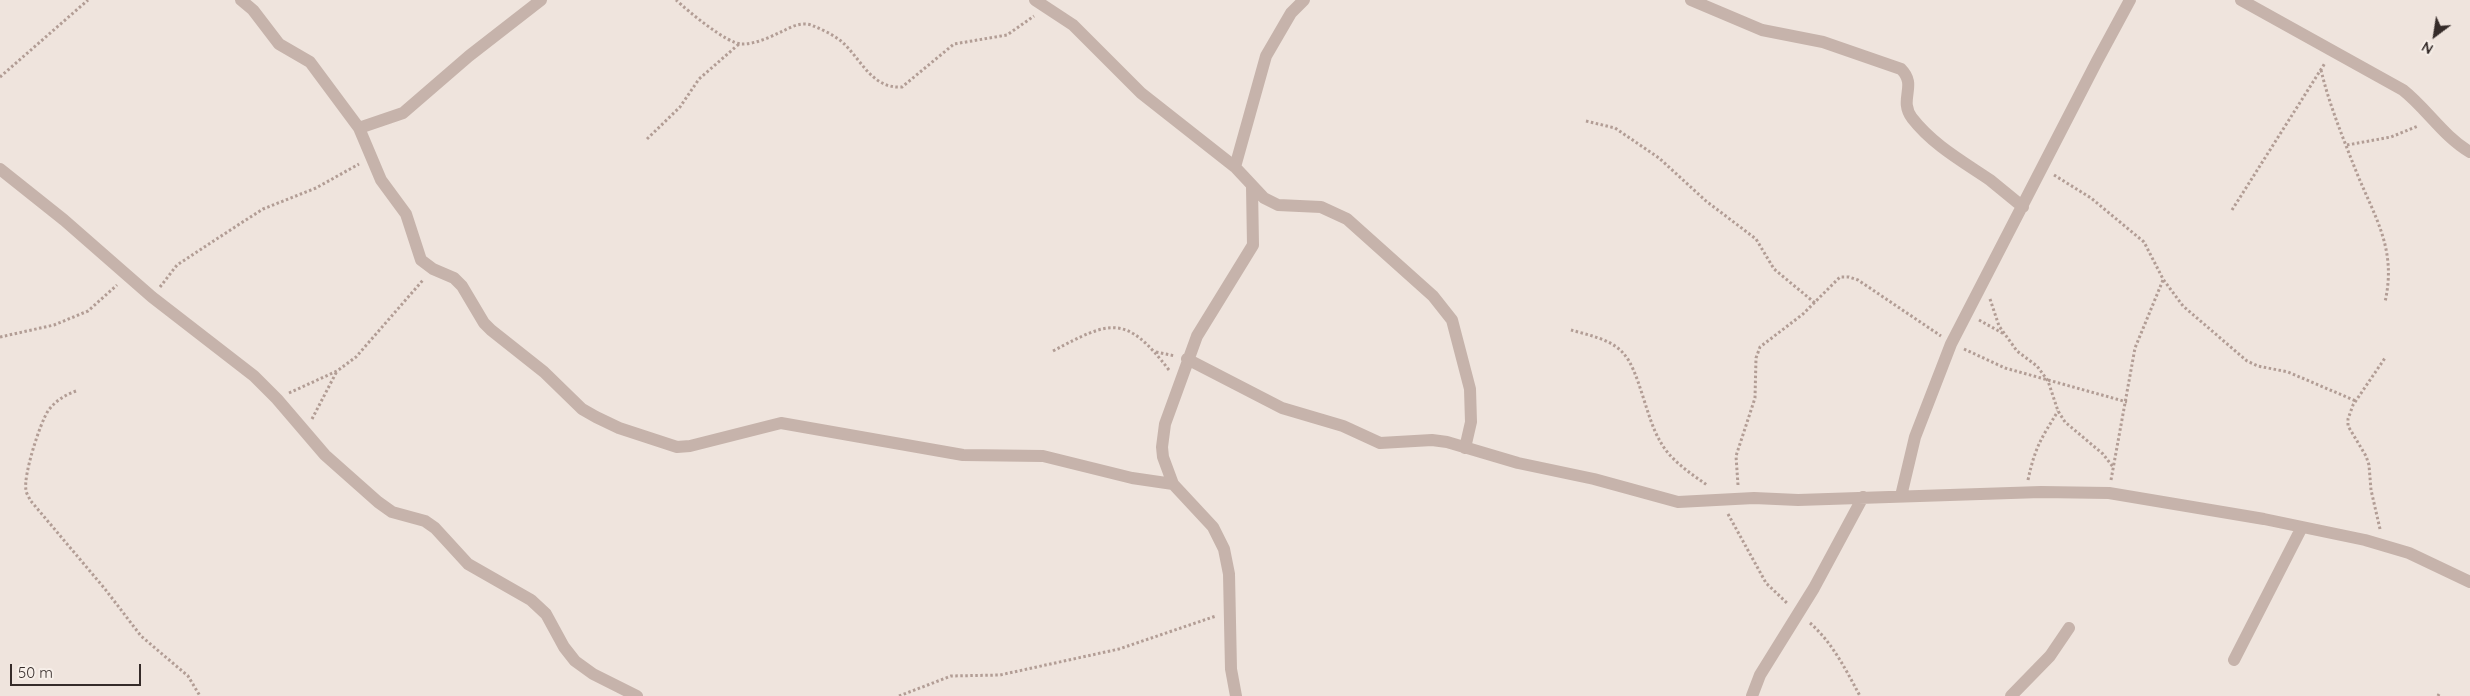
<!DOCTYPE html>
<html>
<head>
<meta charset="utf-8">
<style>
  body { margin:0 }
  #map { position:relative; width:2470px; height:696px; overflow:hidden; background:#efe4dd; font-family:Quicksand,sans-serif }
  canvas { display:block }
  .north { position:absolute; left:2410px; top:10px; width:50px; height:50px; -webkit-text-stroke:4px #f7efe9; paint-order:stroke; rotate:211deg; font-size:14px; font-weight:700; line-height:20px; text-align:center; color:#352b29 }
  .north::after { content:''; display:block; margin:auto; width:18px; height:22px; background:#352b29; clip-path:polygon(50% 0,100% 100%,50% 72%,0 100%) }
  .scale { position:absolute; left:10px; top:664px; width:131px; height:22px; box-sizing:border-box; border:2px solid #352b29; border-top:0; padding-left:6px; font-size:15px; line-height:18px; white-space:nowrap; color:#352b29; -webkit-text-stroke:4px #f7efe9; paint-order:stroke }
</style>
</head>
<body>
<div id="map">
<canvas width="2470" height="696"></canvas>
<div class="north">N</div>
<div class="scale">50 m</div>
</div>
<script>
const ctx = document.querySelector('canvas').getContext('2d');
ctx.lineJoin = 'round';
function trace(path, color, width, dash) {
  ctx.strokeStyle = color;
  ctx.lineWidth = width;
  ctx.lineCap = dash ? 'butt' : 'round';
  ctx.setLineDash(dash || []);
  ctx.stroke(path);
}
trace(new Path2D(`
  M676,0c12,11 51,44 66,44 15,0 30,-8 43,-14 8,-4 17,-8 26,-5 10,4 21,9 30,16 20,17 30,48 61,46l52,-43 53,-9 27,-19
  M2321,70c8,34 22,68 35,101 19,47 41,78 29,131
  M0,77l88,-77
  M1586,121l29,7 44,30 47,43 50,38 18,30 41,34
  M647,139l33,-32 19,-28 40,-35
  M2347,145l44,-8 27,-11
  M2054,175l37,23 53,44 19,37 20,27 64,55 11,5 30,6 68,29
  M2232,210l93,-147
  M160,287l17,-22 61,-40 25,-16 53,-21 43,-24
  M1990,299l9,27 18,25 20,15 11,15 10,30 7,11 38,32 10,13
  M1979,320l25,14
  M1571,330c17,5 40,9 52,23 16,16 23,65 37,88 10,19 30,32 47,44
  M0,337l54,-12 34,-14 29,-26
  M1964,349l41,19 122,34
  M1053,351c58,-31 73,-37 116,19
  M1156,352l19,4
  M76,391c-11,4 -21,10 -28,20 -8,12 -25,65 -22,79 0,3 3,7 4,10l75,89 36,47 47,40 12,20
  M289,393l48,-22 19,-14 67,-77
  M312,419l25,-48
  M2028,480c7,-33 13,-41 30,-69
  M2111,480l24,-132 28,-68
  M1738,485l-2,-29 19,-58 1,-40 4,-11 43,-33 37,-37h9l9,3 83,56
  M1728,514l38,69 22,21
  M2380,529l-9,-39 -2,-25 -3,-9 -18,-30v-7l5,-14 32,-47
  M1810,623c22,19 36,47 50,73
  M899,696l52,-20 49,-1 119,-26 97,-33
  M2438,696l1,-2`), '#b29d95', 3, [2.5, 2.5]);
trace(new Path2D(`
  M241,0l12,10 26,34 31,18 49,66 22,52 25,34 15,46 12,9 21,9 8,8 22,37 7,7 53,42 38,37 14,8 23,11 58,19 13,-1 91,-23 182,32 80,1 89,22 41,6
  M1035,0l38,25 68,68 94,74 29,31 14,7 43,2 26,12 86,77 19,24 18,69 1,33 -6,26
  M1691,0l71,30 61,12 78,27c17,17 -3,30 11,49 21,27 50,43 78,62 11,9 22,18 33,27
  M2241,0l162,90c24,19 40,46 67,62
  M359,128l44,-15 66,-57 72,-56
  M1235,167l31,-111 25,-43 13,-13
  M0,169l64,51 88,77 102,79 23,23 48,56 53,47 14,10 33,9 10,7 33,36 63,36 15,14 18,33 11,14 18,13 44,22
  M1187,359l95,49 61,18 37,17 52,-3 15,2 71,21 76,16 84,23 76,-4 44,2 243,-8 68,1 155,26 101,21 44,13 61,29
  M1901,496l14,-59 36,-93 146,-283 33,-61
  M2234,660l68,-133
  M1236,696l-5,-27 -2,-95 -5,-25 -11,-22 -40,-43 -10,-27 -1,-10 3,-23 32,-88 56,-91 -1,-58
  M1752,696l8,-21 54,-87 49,-91
  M2011,696l39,-40 19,-28`), '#c6b3ab', 12);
</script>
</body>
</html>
